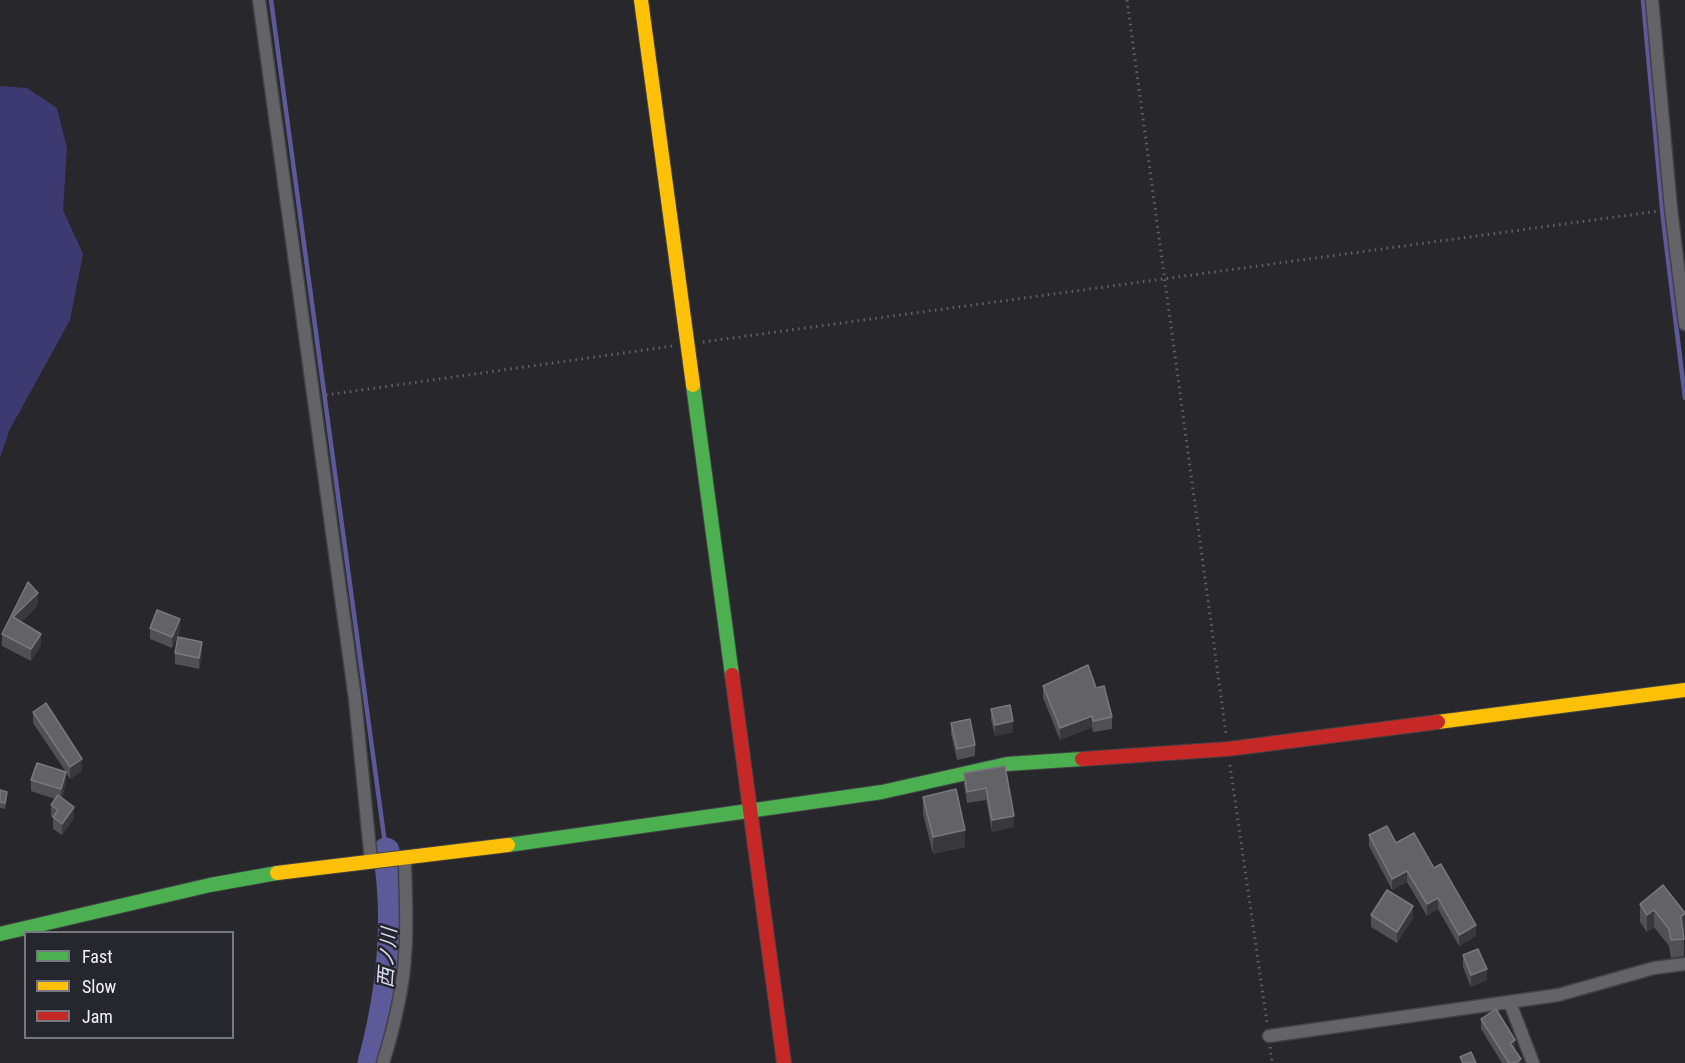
<!DOCTYPE html>
<html>
<head>
<meta charset="utf-8">
<style>
  body { margin:0 }
  #map { position:relative; width:1685px; height:1063px; overflow:hidden; background:#27272c; font-family:"Roboto Condensed",sans-serif }
  canvas { display:block }
  .legend { position:absolute; left:24px; top:931px; width:210px; height:108px; box-sizing:border-box; background:#25262e; border:2px solid #77787f; margin:0; padding:8px 10px; list-style:none; font-size:18px; color:#f2f3f9 }
  .legend li { display:flex; align-items:center; gap:12px; height:30px }
  .legend b { width:30px; border:2px solid #77787f }
</style>
</head>
<body>
<div id="map">
<canvas width="1685" height="1063"></canvas>
<ul class="legend">
<li><b style="height:8px;background:#4caf50"></b>Fast</li>
<li><b style="height:8px;background:#ffc107"></b>Slow</li>
<li><b style="height:8px;background:#c62828"></b>Jam</li>
</ul>
</div>
<script>
const ctx = document.querySelector('canvas').getContext('2d');
ctx.lineJoin = 'round';
function paint(path, color) {
  ctx.fillStyle = color;
  ctx.fill(path, 'evenodd');
}
function trace(path, color, width, dash) {
  ctx.strokeStyle = color;
  ctx.lineWidth = width;
  ctx.lineCap = dash ? 'butt' : 'round';
  ctx.setLineDash(dash || []);
  ctx.stroke(path);
}
function write(font, color, halo, rows, align = 'center') {
  ctx.font = font + ' "Roboto Condensed","Noto Sans JP",sans-serif';
  ctx.lineWidth = 5;
  ctx.setLineDash([]);
  ctx.textBaseline = 'middle';
  ctx.strokeStyle = halo;
  ctx.fillStyle = color;
  for (const [text, x, y, turn = 0] of rows) {
    ctx.save();
    ctx.translate(x, y);
    ctx.rotate((+turn || 0) * Math.PI / 180);
    ctx.textAlign = isNaN(turn) ? turn : align;
    if (halo) ctx.strokeText(text, 0, 0);
    ctx.fillText(text, 0, 0);
    ctx.restore();
  }
}
paint(new Path2D(`
  M0,86l27,2 30,20 10,40 -4,62 20,44 -13,66 -61,111 -9,27z`), '#3d3a71');
trace(new Path2D(`
  M271,0l115,851
  M1643,0l20,219 22,179`), '#5d5a9a', 4.5);
trace(new Path2D(`
  M371,1063c19,-70 27,-140 15,-212`), '#5d5a9a', 27);
const street = new Path2D(`
  M259,0l96,699 16,162
  M1652,0l19,209 14,115
  M1510,1003l23,60
  M1269,1036l289,-41 96,-27 31,-4
  M383,1063c11,-36 20,-71 22,-108 3,-32 0,-65 0,-98`);
const fast = new Path2D(`
  M693,385l39,290
  M508,845l374,-53 125,-28 75,-5
  M0,934l210,-49 67,-12`);
const slow = new Path2D(`
  M641,0l52,385
  M1438,722l247,-32
  M277,873l231,-28`);
const jam = new Path2D(`
  M732,675l52,388
  M1082,759l146,-10 210,-27`);
trace(street, '#424245', 15);
trace(fast, '#424245', 16);
trace(slow, '#424245', 16);
trace(jam, '#424245', 16);
trace(new Path2D(`
  M1127,0l99,734
  M703,342l956,-131
  M326,395l347,-49
  M1230,765l37,258
  M1270,1047l2,16`), '#636367', 3, [1.5, 4.5]);
trace(street, '#646468', 12);
trace(fast, '#4caf50', 14);
trace(slow, '#ffc107', 14);
trace(jam, '#c62828', 14);
paint(new Path2D(`
  M38,605l-17,17 20,23 -10,16 -29,-15v-12z
  M150,628l30,3 -8,17 -22,-9z
  M175,653l27,1 -3,15 -24,-5z
  M1043,686l53,2 16,29v12l-19,3 -1,-5 -32,13 -17,-42z
  M991,709l22,23 -18,4 -4,-16z
  M33,712l49,59 -12,8 -4,-6v11l-4,14 12,20 -12,17 -9,-6v-12l-2,-1v-11l4,-6 -24,-8v-11l35,-8 -33,-49z
  M951,723l24,22v11l-18,4 -6,-26z
  M1005,766l9,61 -22,5 -6,-32 -19,3 -3,-19v-11z
  M0,790l7,7 -2,12 -5,-1z
  M923,797l42,50 -32,7 -10,-40z
  M1369,835l27,8 38,25 42,68 -17,10 -21,-37 -11,7 -20,-34 -15,8 -23,-44z
  M1663,885l20,47 1,7v17l-13,2 -2,-12 -15,-19 -7,5 -7,-10v-18z
  M1371,915l42,3 -16,25 -26,-16z
  M1463,955l24,25 -16,7 -8,-20z
  M1481,1019l34,31 6,13h-19l-21,-34z`), '#505055');
paint(new Path2D(`
  M38,593v12l-25,24v-12z
  M180,619v12l-8,17v-11z
  M41,634v11l-10,16v-12z
  M202,642v12l-3,15v-11z
  M1092,716v11l-32,13v-12z
  M1013,721v11l-18,4v-11z
  M82,759v12l-12,8v-12z
  M66,772v12l-5,17v-12z
  M74,807v11l-12,17v-11z
  M1014,816v11l-22,5v-12z
  M965,830v17l-32,7v-17z
  M1407,871v11l-15,8v-11z
  M1438,898v11l-11,7v-12z
  M1413,906v12l-16,25v-11z
  M1654,910v17l-7,5v-17z
  M1685,913v18l-4,3v-17z
  M1476,925v11l-17,10v-11z
  M1487,969v11l-16,7v-12z
  M1515,1040v11l-5,-8z`), '#38383d');
const building = new Path2D(`
  M28,582l10,11 -25,24 28,17 -10,15 -29,-15z
  M157,610l23,9 -8,18 -22,-9z
  M178,637l24,5 -3,16 -24,-5z
  M1088,665l8,23 8,-2 8,31 -19,4 -1,-5 -32,12 -17,-42z
  M46,703l36,56 -12,8 -37,-55z
  M1010,705l3,16 -18,4 -4,-16z
  M970,719l5,26 -18,4 -6,-26z
  M37,763l29,9 -5,17 -30,-9z
  M1005,766l9,50 -22,4 -6,-32 -19,4 -3,-19z
  M956,789l9,41 -32,7 -10,-40z
  M0,790l7,2 -2,11 -5,-1z
  M58,795l16,12 -12,17 -9,-7 5,-7 -7,-5z
  M1387,826l9,17 18,-10 20,35 7,-4 35,61 -17,10 -21,-37 -11,6 -20,-33 -15,8 -23,-44z
  M1663,885l22,28 -4,4 3,22 -13,1 -2,-11 -15,-19 -7,5 -7,-11z
  M1387,890l26,16 -16,26 -26,-17z
  M1478,949l9,20 -16,6 -8,-20z
  M1496,1009l19,31 -5,3 11,16 -6,4h-6l-28,-44z
  M1471,1052l5,11h-13l-3,-6z`);
paint(building, '#626267');
trace(building, '#78787e', 1.5);
write('italic 20px', '#dcddf2', '#25262e', [
  ["西ノ川",389,958,-86]
]);
</script>
</body>
</html>
